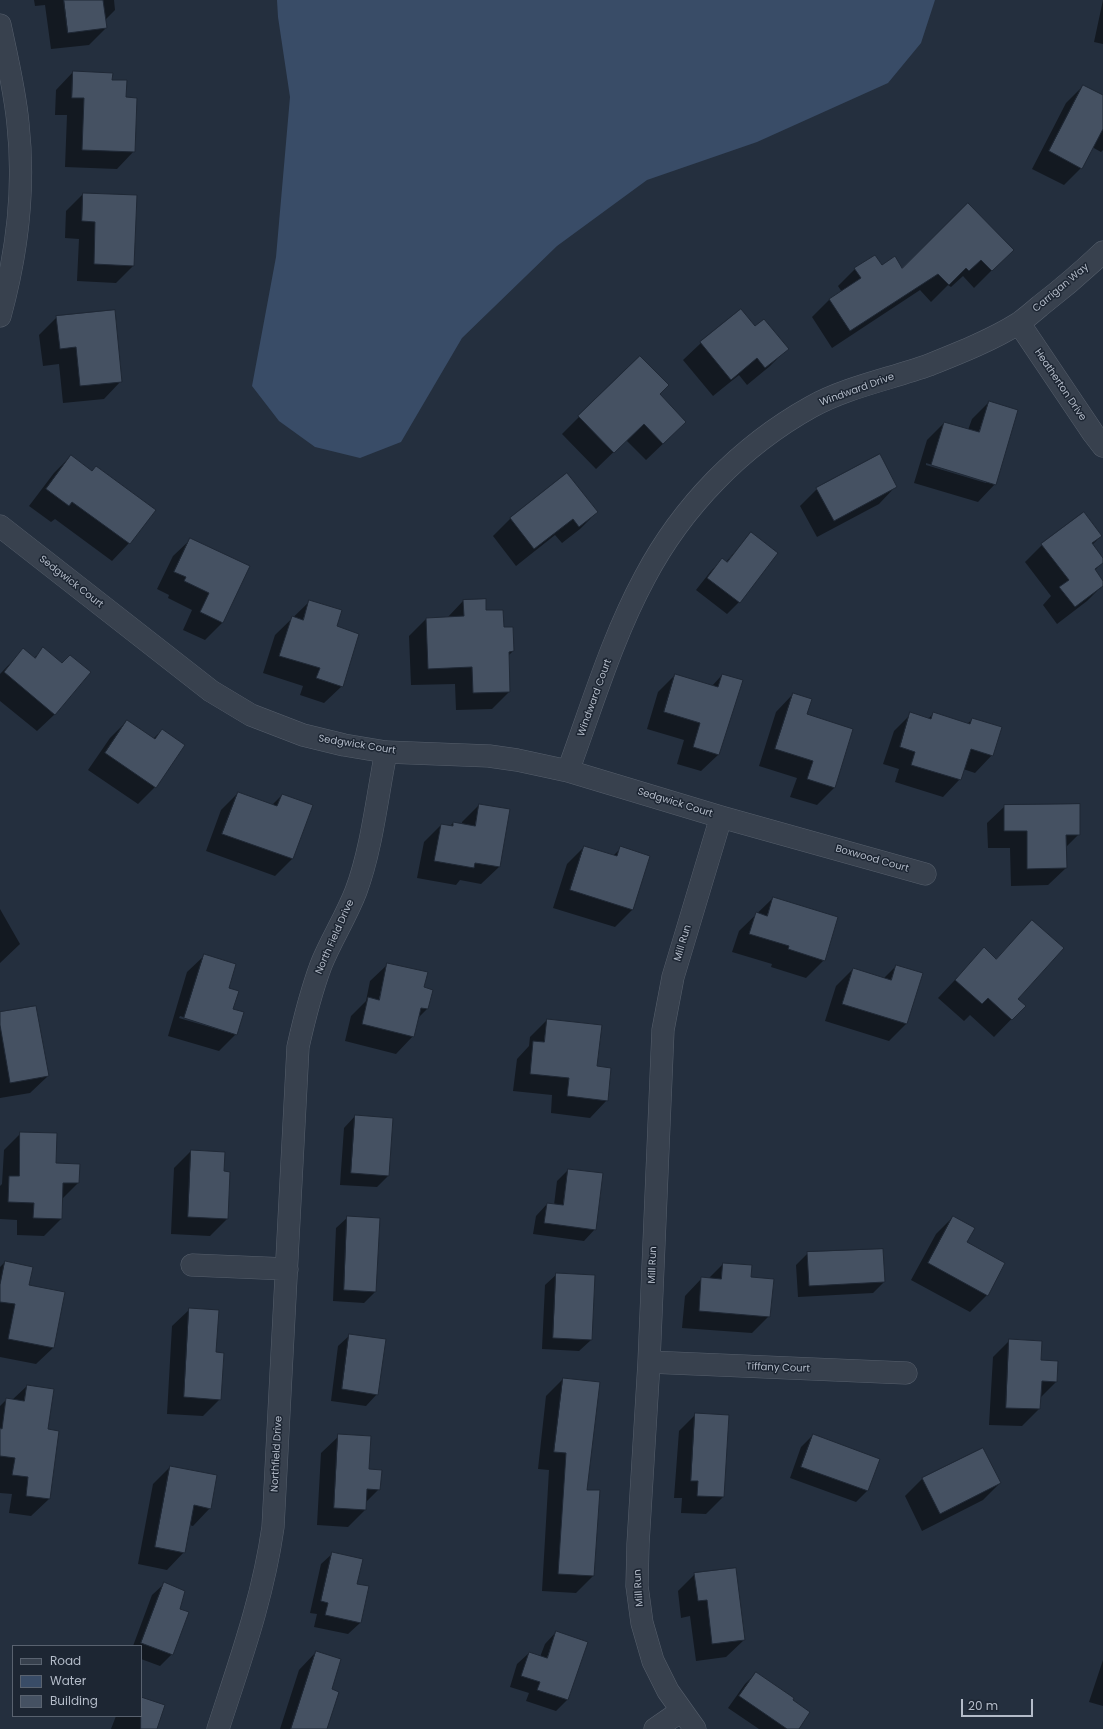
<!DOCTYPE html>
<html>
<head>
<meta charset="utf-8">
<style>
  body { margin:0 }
  #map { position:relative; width:1103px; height:1729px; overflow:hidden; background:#242f3e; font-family:Poppins,sans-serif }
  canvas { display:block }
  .legend { position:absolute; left:12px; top:1645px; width:130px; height:72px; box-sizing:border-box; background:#1d2633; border:1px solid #59626f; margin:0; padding:5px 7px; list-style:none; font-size:12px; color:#b4bcc9 }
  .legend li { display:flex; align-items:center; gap:8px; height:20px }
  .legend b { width:20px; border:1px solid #59626f }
  .scale { position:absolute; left:961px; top:1699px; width:72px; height:18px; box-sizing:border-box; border:2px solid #b4bcc9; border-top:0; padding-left:5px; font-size:12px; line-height:14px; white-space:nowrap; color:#b4bcc9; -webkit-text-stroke:3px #1d2633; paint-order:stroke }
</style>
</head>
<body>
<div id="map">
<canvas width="1103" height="1729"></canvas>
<ul class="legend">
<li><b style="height:5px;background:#38414e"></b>Road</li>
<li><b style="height:11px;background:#394c67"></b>Water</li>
<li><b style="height:11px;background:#455162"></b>Building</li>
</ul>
<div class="scale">20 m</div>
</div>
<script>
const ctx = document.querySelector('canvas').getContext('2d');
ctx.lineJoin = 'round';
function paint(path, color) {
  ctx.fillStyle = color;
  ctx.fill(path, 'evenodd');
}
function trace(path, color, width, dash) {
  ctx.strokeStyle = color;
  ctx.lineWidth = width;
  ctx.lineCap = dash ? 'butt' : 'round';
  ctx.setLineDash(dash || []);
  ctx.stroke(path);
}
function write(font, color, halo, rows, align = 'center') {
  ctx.font = font + ' Poppins,sans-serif';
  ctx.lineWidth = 3;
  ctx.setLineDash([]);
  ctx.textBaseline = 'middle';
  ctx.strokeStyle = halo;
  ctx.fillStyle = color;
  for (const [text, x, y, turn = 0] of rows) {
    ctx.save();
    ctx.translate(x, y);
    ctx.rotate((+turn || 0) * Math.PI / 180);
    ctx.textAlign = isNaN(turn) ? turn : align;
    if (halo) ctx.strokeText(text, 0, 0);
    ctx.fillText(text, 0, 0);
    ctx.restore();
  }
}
paint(new Path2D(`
  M277,0h658l-14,43 -33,40 -131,59 -110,38 -90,66 -95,92 -61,104 -41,16 -45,-11 -36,-26 -27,-35 24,-129 14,-160 -12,-80z`), '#394c67');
paint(new Path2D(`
  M34,0h80l1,10 -10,10 1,8 -17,17 -38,4 -6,-44 -10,1z
  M1103,0v44l-9,-2z
  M73,72l38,9 14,17 9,53 -17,18 -52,-2 2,-52h-12l1,-25z
  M1083,86l20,10v54l-2,2 -9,-5 -11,21 -17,17 -32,-16 34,-66z
  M83,194l53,2 -3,70 -17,17 -39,-2 2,-42 -14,-1 1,-27z
  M968,204l27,63 -21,21 -11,-12 -12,11 -3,-2 -17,17 -11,-12 -88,58 -20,-31 17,-17 13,-8 -4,-6 17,-17 27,-3 20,3z
  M741,310l14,17 32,22 -17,17 -23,19 -8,-10 -26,21 -30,-36 18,-17z
  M57,317l64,64 -17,18 -41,4 -4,-39 -16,2 -4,-31z
  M659,394l9,45 -22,21 -20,-20 -30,29 -34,-35 17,-17z
  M989,402l6,82 -17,18 -64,-19 13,-43 17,-17 24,7 4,-11zM926,463l60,18v2l-60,-18z
  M71,456l21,16 62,38 -25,33 -17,18 -57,-42 -4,3 -22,-16 25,-33z
  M567,474l30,38 -17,17 -18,14 -7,-8 -39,31 -23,-30 17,-17z
  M896,486l-17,18 -62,33 -17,-31 17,-17z
  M751,533l26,21 -38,48 -12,12 -31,-24 15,-19 11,-11 4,2z
  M1101,536l-9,9 11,15v2l-9,9 9,11v3l-16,16 -30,23 -14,-19 8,-9 -26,-34 17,-17z
  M191,539l58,28 -27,56 -17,17 -22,-10 9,-20 -24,-12 1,-3 -12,-6 16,-33z
  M310,601l26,26 6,59 -18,17 -24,-8 3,-9 -40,-13 12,-38z
  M463,601l22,11 18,16 10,23 -5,5 1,36 -17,17 -36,1 -1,-26 -44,1 -2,-49 17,-17 21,-1z
  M43,649l12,65 -18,17 -37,-30v-27l23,-24 11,8z
  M675,675l37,11 10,-11 -3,79 -18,17 -24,-7 7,-24 -37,-11 11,-37z
  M793,694l13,21 28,73 -17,17 -27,-8 7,-19 -38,-12 17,-54z
  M911,714l17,5 5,-5 34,10 6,-5 19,36 -17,18 -12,-4 -3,10 -17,18 -48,-15 4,-13 -16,-5 11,-33z
  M127,721l26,18 9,-9 -7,57 -17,17 -50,-34 22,-32z
  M238,793l34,12 10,-10 30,10 -20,54 -17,17 -69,-25 15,-41z
  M479,805l30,5 -10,57 -18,17 -21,-4 -4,5 -39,-7 7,-36 17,-17 9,1 3,-3 9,2v-3z
  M1005,806l74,28 -13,13v21l-18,17 -37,1 -1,-38h-22l-1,-25z
  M584,847l29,9 8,-8 28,8 -17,54 -17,17 -62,-19 14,-44z
  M773,898l51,62 -18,18 -35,-11 1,-3 -40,-12 7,-21z
  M0,909l20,35 -20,19z
  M1032,921l-16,78 8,7 -30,31 -24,-22 -6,6 -26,-23 46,-49 12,10z
  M205,955l23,34 8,45 -17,17 -51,-15 19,-64zM180,1016l47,14v2l-48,-14z
  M388,964l35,24 4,21 -10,10 -4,17 -17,18 -51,-13 6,-25 15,-15 4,-20z
  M896,966l10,58 -17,17 -64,-20 11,-35 17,-17 31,9z
  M0,1013l48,63 -18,17 -30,5z
  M547,1020l49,47 11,33 -17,18 -39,-5 1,-18 -39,-4 4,-32 12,-13 1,-9z
  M355,1116l33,60 -11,11 -37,-2 4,-57z
  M21,1133l34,31 23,19 -16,16 -1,20 -17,17 -27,-1v-15l-17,-1v-33l2,-2 2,-34z
  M191,1151l33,2 -1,19 4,47 -17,17 -39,-2 3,-66z
  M568,1170l27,59 -11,12 -51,-7 3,-18 11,-12 7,1 3,-24z
  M348,1217l28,74 -12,12 -31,-2 3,-73z
  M953,1217l13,26 21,52 -17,17 -59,-32 25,-46z
  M808,1253l76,29 -11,11 -75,4 -2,-32z
  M5,1262l23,24 26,61 -18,17 -36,-7v-90z
  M723,1264l27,14 19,38 -17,17 -70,-5 3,-32 17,-18 6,1z
  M557,1274l34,66 -12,11 -37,-2 3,-64z
  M190,1309l25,44 5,46 -17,17 -36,-2 5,-88z
  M350,1335l27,59 -11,12 -35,-5 7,-55z
  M1010,1340l30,21 16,21 -16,16 -1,11 -17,17 -33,-1 4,-68z
  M563,1379l23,112 7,85 -17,17 -34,-2 7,-121 -11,-1 8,-73z
  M27,1386l20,44 2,69 -18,17 -22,-3 3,-19 -12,-1v-87l7,-7 5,1z
  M696,1414l32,2 -5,81 -17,17 -25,-1 1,-15h-8l5,-67z
  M813,1435l54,56 -11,11 -66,-24 11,-31z
  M339,1436l29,34 11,19 -14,14v7l-17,17 -31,-2 4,-72z
  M983,1449l17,34 -17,17 -61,31 -17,-35 17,-17z
  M170,1467l40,41 -17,18 -4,-1 -5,27 -17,18 -29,-6 15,-80z
  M333,1553l23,32 12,2 -8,36 -12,11 -34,-7 3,-13 -7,-1 11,-49z
  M695,1574l49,66 -18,17 -30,4 -6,-45 -9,2 -3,-27z
  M164,1584l15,26 -7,44 -12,12 -19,-7v-13h-8l19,-51z
  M556,1632l31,10 -20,58 -11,11 -30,-10 3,-8 -19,-6 7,-23 12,-11 11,4 5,-13z
  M316,1652l15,38 -5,39h-46l19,-59z
  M1103,1660v46l-14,-4z
  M756,1673l36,28 5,28h-38l-31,-21 17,-24z
  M141,1698l15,31h-45l5,-13h25z`), '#0007');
const building = new Path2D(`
  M64,0h39l4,28 -39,5z
  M73,71l40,2 -1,7h15l-1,17 11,1 -2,54 -53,-2 2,-52h-12z
  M1083,85l20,10v34l-21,40 -33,-18z
  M83,193l54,2 -3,71 -40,-2 1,-42 -13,-1z
  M968,203l46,47 -22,21 -11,-11 -12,11 -3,-3 -17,17 -11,-11 -88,57 -21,-32 32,-21 -7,-10 21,-13 7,10 13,-9 7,12z
  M741,309l14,17 9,-7 25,30 -24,19 -8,-10 -26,22 -31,-38z
  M115,310l7,72 -42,4 -4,-39 -16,2 -4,-33z
  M640,356l29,29 -9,9 26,28 -23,22 -19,-20 -30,29 -36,-37z
  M989,401l29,9 -22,75 -65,-20 13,-43 35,10z
  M880,454l17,33 -63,34 -18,-33z
  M71,455l21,16 4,-5 60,44 -26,34 -58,-42 -3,4 -23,-17z
  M567,473l31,39 -19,15 -6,-8 -39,30 -24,-31z
  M1084,512l18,24 -10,7 11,15v5l-8,6 8,12v5l-28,21 -16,-20 10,-7 -28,-36z
  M751,532l27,21 -38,50 -33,-25 15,-20 5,4z
  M190,538l60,28 -27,57 -23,-11 9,-19 -25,-12 2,-4 -12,-5z
  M486,599v11h17l1,17h9l1,24 -5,1 1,40 -37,1 -1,-26 -44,2 -2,-51 38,-2 -1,-16z
  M309,600l33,10 -5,16 22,8 -16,53 -27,-9 4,-10 -41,-12 13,-40 11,4z
  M43,647l19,16 8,-8 21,17 -36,43 -51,-43 19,-24 12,10z
  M675,674l43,13 4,-13 21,6 -24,75 -26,-8 7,-24 -36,-11z
  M793,693l19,6 -5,15 46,15 -18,59 -28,-9 6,-18 -38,-12z
  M910,712l21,7 2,-7 37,12 2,-6 30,9 -9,29 -22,-7 -10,31 -50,-15 4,-13 -15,-5z
  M127,720l28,19 7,-10 23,16 -29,43 -51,-35z
  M238,792l39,14 5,-12 31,11 -20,54 -71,-25z
  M479,804l31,5 -10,58 -25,-4 -1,5 -40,-7 7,-37 12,2v-4l22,4z
  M1080,804v31h-14l1,33 -40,1v-38h-23v-26z
  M584,846l33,10 3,-10 30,10 -17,54 -63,-20z
  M773,897l65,20 -13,44 -37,-12 1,-3 -40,-12 7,-22 11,4z
  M1032,920l32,28 -46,51 8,7 -14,14 -24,-22 -6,6 -27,-24 29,-33 12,12z
  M204,954l32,10 -7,24 10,3 -6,18 11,3 -7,23 -53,-17z
  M387,963l41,9 -4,15 9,3 -5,19 -7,-1 -7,29 -52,-13 6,-27 11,3z
  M896,965l27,8 -16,51 -65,-20 11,-36 38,12z
  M36,1006l13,70 -39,7 -10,-58v-13z
  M547,1019l55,6 -5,41 14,2 -3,33 -41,-5 2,-18 -39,-4 3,-33 11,1z
  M355,1115l38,3 -4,58 -38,-3z
  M20,1132l37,1 -1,30 24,1 -1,19h-16l-1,36 -29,-1 1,-15 -26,-1 1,-26h10z
  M191,1150l34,2 -1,19 6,1 -2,47 -40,-2z
  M568,1169l35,4 -7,57 -52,-7 3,-20 16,2z
  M347,1216l33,2 -4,74 -32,-2z
  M953,1216l22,12 -8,14 38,21 -17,33 -60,-33z
  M883,1249l2,33 -76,4 -2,-34z
  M5,1261l28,6 -4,18 36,7 -11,56 -46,-9 7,-35 -15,-2v-17z
  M723,1263l29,2 -1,12 23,2 -4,38 -71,-6 2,-34 20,2z
  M556,1273l39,2 -3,65 -39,-2z
  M189,1308l30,2 -3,42 8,1 -3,47 -37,-3z
  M349,1334l37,5 -8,56 -36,-6z
  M1009,1339l33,2 -1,19 17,1 -1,21 -15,-1 -2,28 -34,-1z
  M563,1378l37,4 -13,108h13l-6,86 -36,-2 8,-121 -12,-1z
  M27,1385l27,4 -6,40 11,2 -9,68 -24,-3 2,-19 -16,-2 3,-17 -15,-2v-28l2,1 4,-31 18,3z
  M695,1413l34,2 -5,82 -27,-1 1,-15h-7z
  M338,1434l33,2 -2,33 13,1 -2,20 -13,-1 -1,21 -32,-2z
  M813,1434l67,25 -12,32 -67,-24z
  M983,1448l18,35 -61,31 -18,-36z
  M170,1466l47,9 -6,34 -17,-4 -9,48 -30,-6z
  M332,1552l31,7 -6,25 12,2 -8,37 -36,-8 3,-12 -7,-2z
  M736,1568l9,72 -33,4 -5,-44 -9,1 -4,-28z
  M164,1582l21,9 -5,18 9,3 -16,43 -32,-12z
  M556,1631l32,11 -20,58 -31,-10 3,-8 -19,-6 8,-24 18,6z
  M316,1651l25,8 -9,30 7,3 -12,37h-36z
  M756,1672l38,26 -1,2 17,12 -11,17h-12l-48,-33z
  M141,1697l24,8 -8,24h-16z`);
paint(building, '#455162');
trace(building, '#1f2835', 1);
const minor = new Path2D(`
  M0,25c7,33 15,66 18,99 7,64 -1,130 -18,192
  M1019,323l74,110 10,13
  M0,526l211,165 40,24 52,20 41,10 42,7 103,4 28,4 51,11 153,46 204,57
  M568,771c24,-65 44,-133 77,-194 37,-70 96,-131 166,-170 36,-20 79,-28 118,-42 30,-12 63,-25 90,-42 7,-5 14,-11 21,-17 22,-17 43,-35 63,-54
  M192,1265l95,4
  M649,1362l257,11
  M218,1729c22,-68 45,-131 55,-202l25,-480c6,-27 13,-55 23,-82 10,-25 25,-48 35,-74 16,-43 21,-94 30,-139
  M655,1729l26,-18
  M695,1729l-27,-38 -15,-30 -11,-38 -5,-37 1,-42 11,-182 14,-332 10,-53 48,-160`);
trace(minor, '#565f6c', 23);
trace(minor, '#38414e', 22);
write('10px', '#b4bcc9', '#1d2633', [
  ["Carrigan Way",1061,288,-40],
  ["Heatherton Drive",1060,385,56],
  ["Windward Drive",857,390,-20],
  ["Sedgwick Court",71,582,38],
  ["Windward Court",595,698,-70],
  ["Sedgwick Court",357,745,9],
  ["Sedgwick Court",675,803,17],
  ["Boxwood Court",872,859,16],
  ["North Field Drive",335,937,-66],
  ["Mill Run",683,943,-73],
  ["Mill Run",653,1265,-88],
  ["Tiffany Court",778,1368,2],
  ["Northfield Drive",277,1454,-87],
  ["Mill Run",639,1588,-94]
]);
</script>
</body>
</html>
